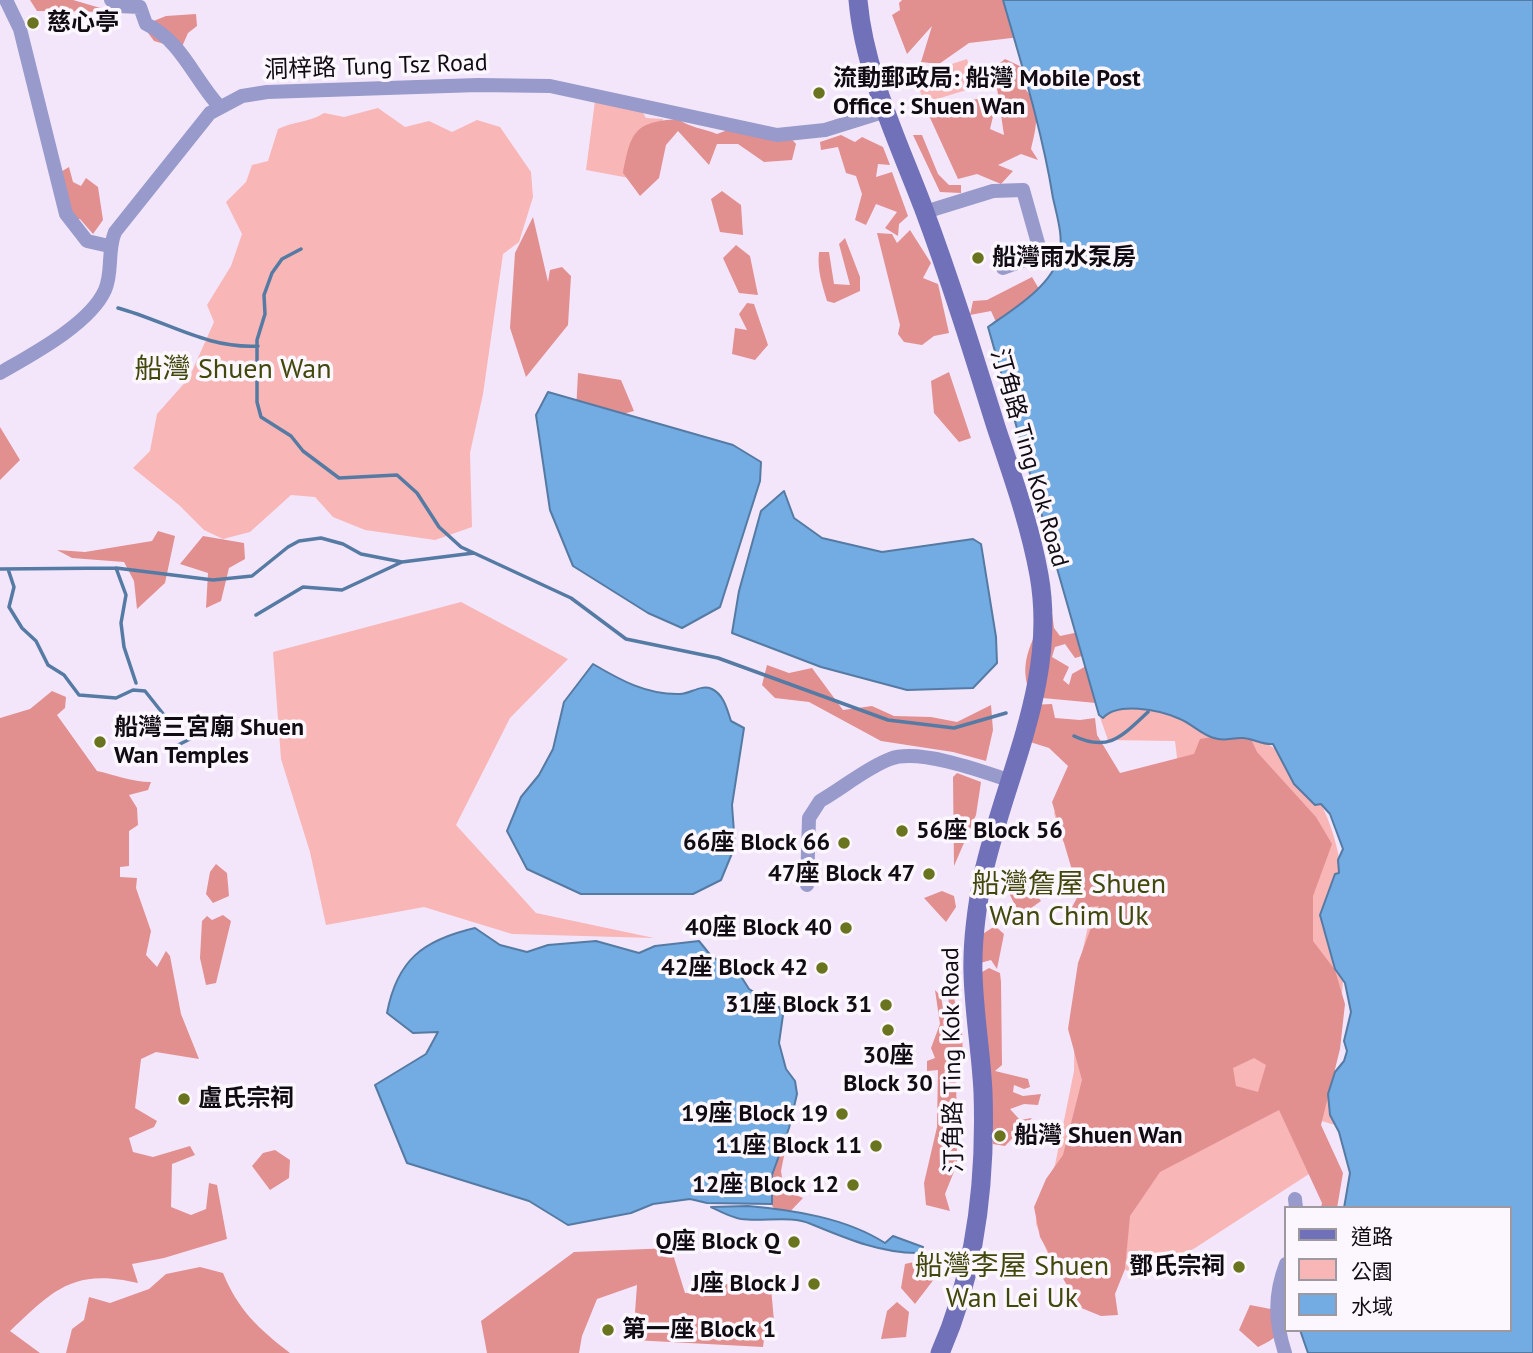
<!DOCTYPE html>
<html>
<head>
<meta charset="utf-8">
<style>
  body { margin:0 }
  #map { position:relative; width:1533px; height:1353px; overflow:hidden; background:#f3e6fa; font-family:"PT Sans","Noto Sans TC",sans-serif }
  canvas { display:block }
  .legend { position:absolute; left:1284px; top:1206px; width:228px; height:126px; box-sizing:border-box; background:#fcf7ff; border:2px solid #9e99a0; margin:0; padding:9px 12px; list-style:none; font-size:21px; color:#100c12 }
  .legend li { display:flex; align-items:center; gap:14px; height:35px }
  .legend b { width:35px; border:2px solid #9e99a0 }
</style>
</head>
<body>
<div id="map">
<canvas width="1533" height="1353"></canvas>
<ul class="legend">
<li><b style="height:9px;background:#7071b9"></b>道路</li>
<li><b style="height:19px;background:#f8b6b6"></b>公園</li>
<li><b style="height:19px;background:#73abe3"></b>水域</li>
</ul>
</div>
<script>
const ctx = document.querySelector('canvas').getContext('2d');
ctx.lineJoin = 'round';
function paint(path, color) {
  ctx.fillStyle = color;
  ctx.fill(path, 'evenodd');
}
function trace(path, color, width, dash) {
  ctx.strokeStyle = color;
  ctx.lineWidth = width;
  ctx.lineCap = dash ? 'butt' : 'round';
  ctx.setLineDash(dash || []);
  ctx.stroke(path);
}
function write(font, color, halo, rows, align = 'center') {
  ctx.font = font + ' "PT Sans","Noto Sans TC",sans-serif';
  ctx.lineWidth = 7;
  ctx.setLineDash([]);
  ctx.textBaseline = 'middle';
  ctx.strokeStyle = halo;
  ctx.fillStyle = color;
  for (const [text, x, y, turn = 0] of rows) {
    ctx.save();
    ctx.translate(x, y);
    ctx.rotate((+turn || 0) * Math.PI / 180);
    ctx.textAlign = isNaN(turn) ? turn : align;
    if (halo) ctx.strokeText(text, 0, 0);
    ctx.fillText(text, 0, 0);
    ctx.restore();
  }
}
paint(new Path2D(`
  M967,59l9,28 -52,16 -9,-27z
  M595,101l47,10 4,7 17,1 -12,63 -65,-12z
  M378,108l27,19 24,-6 23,11 25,-12 23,7 31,45 2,25 -14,45 -16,12 -20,140 -13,59 2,74 -37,13 -70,-10 -32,-13 -18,-20 -24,-2 -41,37 -27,7 -19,-9 -25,-25 -46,-37 17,-17 7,-37 32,-36 25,-56 -7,-17 24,-39 11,-32 -16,-32 20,-20 6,-17 16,-4 10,-32c16,-8 31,-6 46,-16l20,4z
  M461,602l107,57 -58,59 -54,107 80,88 118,25 -142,-4 -88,-27 -98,18 -16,-73 -29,-93 -8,-107z
  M1095,703c47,6 101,7 145,26 121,52 110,190 99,298 -1,14 -2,28 -4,42 -3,22 -11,35 0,56l-73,-22 -22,25 39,-19 30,65 -114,74 -56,31 -14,-10 2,-27 -16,58 -29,6 -32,-47 -14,-35v-16l19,-43 19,-94 1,-86 19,-86 -34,-64 -6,-22c21,-38 85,-42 124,-47l-3,-25 -67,-1z`), '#f8b6b6');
paint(new Path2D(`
  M30,0h43l41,12 -77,-1z
  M902,0h106l12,37 -51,6 -30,21 -18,-2 11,-36 -25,28 -15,-39 8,-5 -1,-7z
  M196,14l1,12 -9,7 -7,16 -27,-8 -6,-8 3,-11 15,-6z
  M1005,59l23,11 -7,15c21,18 16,40 10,64l7,11 -17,-6 -23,11 15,6 -12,13 -24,-10 -19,5 -32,-70 51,-10 18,9 -5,21 14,6 -10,-67z
  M678,119c12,9 25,9 39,15l8,-3 57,-3 14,16 -4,16 -28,2 -26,-18h-21l-8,21 -31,-34 -12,14 -7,33 -19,18 -17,-23c8,-40 10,-51 55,-54z
  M841,135l14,7 7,-5 21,10 7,18 -12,-1 -2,13 16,-5 16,44 -9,8 -1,12 -13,-8 12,-16 -21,-8 -10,21 -11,-5 7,-26 -6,-18 -10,-3 -8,-26 -17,3 -1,-8z
  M913,135h9l16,39 11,11h12v8l-21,-1z
  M69,167l4,15 8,4 5,-8 12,9 5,33 -10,14 -13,-15 -13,1 -15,-43z
  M722,191l19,14 2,30 -23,-3 -9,-33z
  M533,217l15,65 2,-12 12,-3 9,9 -3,49 -42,52 -16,-49 5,-75z
  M910,230l21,33 -8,15 15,6 11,49 -15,3 -12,9 -18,-3 -6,-8 2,-9 -23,-92 15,1 5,9z
  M845,238l15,39v14l-26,12 -7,-2c-5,-17 -10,-31 -8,-49h10l5,32 16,1 -11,-41z
  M736,245l14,11 8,39 -19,-2 -16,-35z
  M1032,277l7,12 -33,31 -10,2 -5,-11 -21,4 3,-14 14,-1z
  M747,303l7,1 14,41 -13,15 -23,-6 3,-26 12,2 -8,-16z
  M949,372l22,66 -12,4 -25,-29 -3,-32z
  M578,373l43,7 13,31 -29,8 -29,-7z
  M0,427l20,33 -20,20z
  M158,531l17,5 -10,47 -28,26 -3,-28 -10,-19 -52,-4 -15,-8 28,2 67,-11z
  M203,536l41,7 1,16 -16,9 -8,33 -15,7 2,-35 -28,-9z
  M1051,606l3,22 6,8 19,-4 10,22 -14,4 -10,-14 -10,3 -3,10 17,10 -6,13 6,5 3,-11 14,-8 10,37 -64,-6c-17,-33 2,-61 19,-91z
  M767,665l22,8 23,-5 31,42 29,-4 22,10 37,1 26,5 34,-17 2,25 -7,31 -33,-9 -72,-11 -72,-39 -34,-4 -13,-13z
  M52,691l14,6 -1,11 -8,7 40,56c19,4 34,11 54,11l-3,8 -19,5 8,13 1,17 -9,6v35l-9,1v10l17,1 -1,10 15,43 -5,24 11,12 9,-16 4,5 11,58 18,45 -43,-7 -15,7 -6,49 22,13 -3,6 -25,11 4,14 20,5 37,-11 5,9 -23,9 -1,43 20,8 15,-6 3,-26 8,2 10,54 -63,19 -32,6 6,19c-64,-15 -84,6 -128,48l30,22h-40v-635l30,-9z
  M1052,704l3,14 25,2 15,-2 2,17 23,38 74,-19 6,-15 36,-6 14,4 7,15 59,65 16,27 -19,52v45l22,29 10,34 -5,45 -19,76 22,48 -6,35h-16l1,-5 -43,-93 -119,62 -30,44 -5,53 -10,25 3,21 -17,1 -22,-9 -39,-70 -6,-30 12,-28 17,-24 19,-75 -14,-51 10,-66 21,-57 -28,3 8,-15 -27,-92 16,-36 -19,-18 -22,-7 3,-36zM1254,1058l12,7 -8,27 -22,-6 -3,-18z
  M957,773l24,9 -5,33 -22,51 -1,-89z
  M216,864l11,9 2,23 -16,7 -7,-9 4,-22z
  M1026,886l7,3 8,12 -14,10 -11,-4 -7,-14z
  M942,891l12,5 2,11 -10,15 -22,-24z
  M223,915l8,6 -15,62 -10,2 -6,-27 2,-37 5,-5 5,4z
  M995,926l9,8 -7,35 -6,-9 -18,5 5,-28z
  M989,968l11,5 1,9 1,83 -7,6 33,8 2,8 -6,2 -10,-4 -1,7 10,4 18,-2 -3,11 -14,-1 -14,5 10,11 12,-2 -27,28 -12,-2 -16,-169z
  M935,990l6,6 4,26 6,4 -3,-31 5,-1 9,37 1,27 -7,4 1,102 -12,30 5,17 -24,-6 -2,-22 13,-56 1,-57 -11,1v-10l8,-3 -4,-10 9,-24z
  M275,1150l15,10 -1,18 -19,12 -18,-24 11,-13z
  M773,1150l12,1 -4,20 3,19 19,8 -18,19c-27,-15 -18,-43 -12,-67z
  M671,1248l14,45 33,1 -1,-11 54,5 3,33 -8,3 -3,23 -130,-7 4,-55 -40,14 -15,37 -3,17h-92l-6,-32 93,-69z
  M941,1256v14l-26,34 -14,-16 4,-24z
  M200,1267l23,6c15,37 36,56 67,80h-224l6,-24 12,-9 5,-23 21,6 39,-14 17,-15z
  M897,1302l12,10 -3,25 -25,2 6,-28z
  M1250,1305l36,7c0,20 -11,27 -28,35l-19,-17z`), '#e28f90');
const water = new Path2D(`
  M1003,0h530v1353h-225l-8,-23h210v-122h-166l6,-35 -11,-41 -9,-17 -2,-21 7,-22 9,-11 3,-10 -3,-10 7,-29 -6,-29 -10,-14 -15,-54 15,-41 4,-1 -1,-13 5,-11 -13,-35 -9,-10 -6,1 -21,-21 -21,-40c-11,1 -18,-5 -30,-6 -10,-1 -18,4 -29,0 -12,-3 -22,-14 -34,-19 -22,-10 -63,-17 -77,-1l-4,-3 -111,-388c24,-17 64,-41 71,-71 5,-18 -2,-40 -6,-58 -11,-68 -31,-132 -50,-198z
  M548,392l185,53 28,17 -1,19 -40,126 -38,21 -34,-15 -75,-47 -23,-56 -14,-95z
  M784,491l10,27 28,20 60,14 91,-13 8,5 15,93 1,26 -24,25 -66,2 -86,-23 -89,-34 7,-42 22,-80z
  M593,664c27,16 54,31 87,30 11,0 20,-10 32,-5 12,6 15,20 19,32l13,7 -12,77 3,41 -14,34 -28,14h-112l-54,-25 -20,-38 14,-34 18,-22 14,-26 11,-47z
  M475,928l25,17 27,7 21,-7 48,-4 43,12 16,-7 44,-5 13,16 25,13 12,19 30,18 4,8 -4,28 7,26 9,12 2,13 -8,34 -17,47v29l-65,-1 -17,-4 -37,5 -22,9 -63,12 -39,-24 -122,-38 -32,-78 51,-31 12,-22 -25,1 -26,-20c10,-53 36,-73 88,-85z
  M748,1206c46,4 98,12 137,37l8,-7 30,11 -3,6c-38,1 -75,-15 -109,-29 -20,-9 -48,-2 -70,-5 -11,-2 -20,-7 -30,-12z`);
paint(water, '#73abe3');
trace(water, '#557ba4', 2);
trace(new Path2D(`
  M301,249l-19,10 -10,14 -8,22 1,19 -8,26v62l4,15 30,19 12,15 36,27 58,-3 20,18 22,34 22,20 110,51 55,41 92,19 170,62 66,8 52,-15
  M118,308c48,13 89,41 140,38
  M116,568l10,27 -5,28 3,24 12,36
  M0,569l116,-1 97,12 39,-4 36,-29 11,-6 22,-3 22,6 18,10 41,8
  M8,569l6,18 -5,20 13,21 14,13 12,24 16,10 15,20 37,3 17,-8 12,1 23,29c12,1 27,-8 32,6l-4,10 -28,14
  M256,615l47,-28 39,3 60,-28 72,-9
  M1074,736c35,17 49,-1 74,-24`), '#557ba4', 3.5);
trace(new Path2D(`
  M6,0l14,29 46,185 21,27 22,5
  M111,0l7,6 22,1 6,17c35,16 48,55 73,82
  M925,212l68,-21 30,-1 18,64 -38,14
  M0,373c31,-18 90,-49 105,-83 8,-18 2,-39 10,-58l95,-119 32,-17 25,-4 211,-7 72,1 227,49 48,-5 61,-19
  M807,885l2,-67 11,-17c23,-13 46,-33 70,-42 28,-11 92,12 121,22
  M1295,1199l1,9
  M1285,1353c-10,-31 -11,-58 1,-89`), '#979acb', 14);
trace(new Path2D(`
  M858,0c6,71 40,141 65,207 27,72 50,146 73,220 16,48 34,98 43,148 19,106 -34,200 -56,300 -6,31 -11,66 -10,98 1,40 8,79 10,119 3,88 -7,180 -43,261`), '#7071b9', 19);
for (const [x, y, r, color] of [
  [33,23,7,"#6a741e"],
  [819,93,7,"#6a741e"],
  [978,258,7,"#6a741e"],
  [100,742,7,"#6a741e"],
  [902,831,7,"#6a741e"],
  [844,843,7,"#6a741e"],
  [929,874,7,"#6a741e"],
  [846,928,7,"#6a741e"],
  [822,968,7,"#6a741e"],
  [886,1005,7,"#6a741e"],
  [888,1030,7,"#6a741e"],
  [184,1099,7,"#6a741e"],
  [842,1114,7,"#6a741e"],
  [1000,1136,7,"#6a741e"],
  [876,1146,7,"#6a741e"],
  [853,1185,7,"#6a741e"],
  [794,1242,7,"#6a741e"],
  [1239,1267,7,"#6a741e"],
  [814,1284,7,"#6a741e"],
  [608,1330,7,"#6a741e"]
]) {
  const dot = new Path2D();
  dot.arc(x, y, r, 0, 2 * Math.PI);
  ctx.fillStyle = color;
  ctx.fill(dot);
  trace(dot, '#fcf7ff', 2.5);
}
write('bold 24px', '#100c12', '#fcf7ff', [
  ["慈心亭",47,23,"left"],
  ["流動郵政局: 船灣 Mobile Post",833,79,"left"],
  ["Office : Shuen Wan",833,107,"left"],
  ["船灣雨水泵房",992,258,"left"],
  ["船灣三宮廟 Shuen",114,728,"left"],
  ["Wan Temples",114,756,"left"],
  ["56座 Block 56",916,831,"left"],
  ["66座 Block 66",830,843],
  ["47座 Block 47",915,874],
  ["40座 Block 40",832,928],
  ["42座 Block 42",808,968],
  ["31座 Block 31",872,1005],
  ["30座",888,1056,"center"],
  ["Block 30",888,1084,"center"],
  ["盧氏宗祠",198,1099,"left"],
  ["19座 Block 19",828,1114],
  ["船灣 Shuen Wan",1014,1136,"left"],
  ["11座 Block 11",862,1146],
  ["12座 Block 12",839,1185],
  ["Q座 Block Q",780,1242],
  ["鄧氏宗祠",1225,1267],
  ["J座 Block J",800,1284],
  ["第一座 Block 1",622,1330,"left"]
], 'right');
write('24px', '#100c12', '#fcf7ff', [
  ["洞梓路 Tung Tsz Road",376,67,-2],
  ["汀角路 Ting Kok Road",1029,458,74],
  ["汀角路 Ting Kok Road",953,1060,-91]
]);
write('28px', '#41480c', '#fcf7ff', [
  ["船灣 Shuen Wan",233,370],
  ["船灣詹屋 Shuen",1069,885],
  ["Wan Chim Uk",1069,917],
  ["船灣李屋 Shuen",1012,1267],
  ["Wan Lei Uk",1012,1299]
]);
</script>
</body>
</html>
